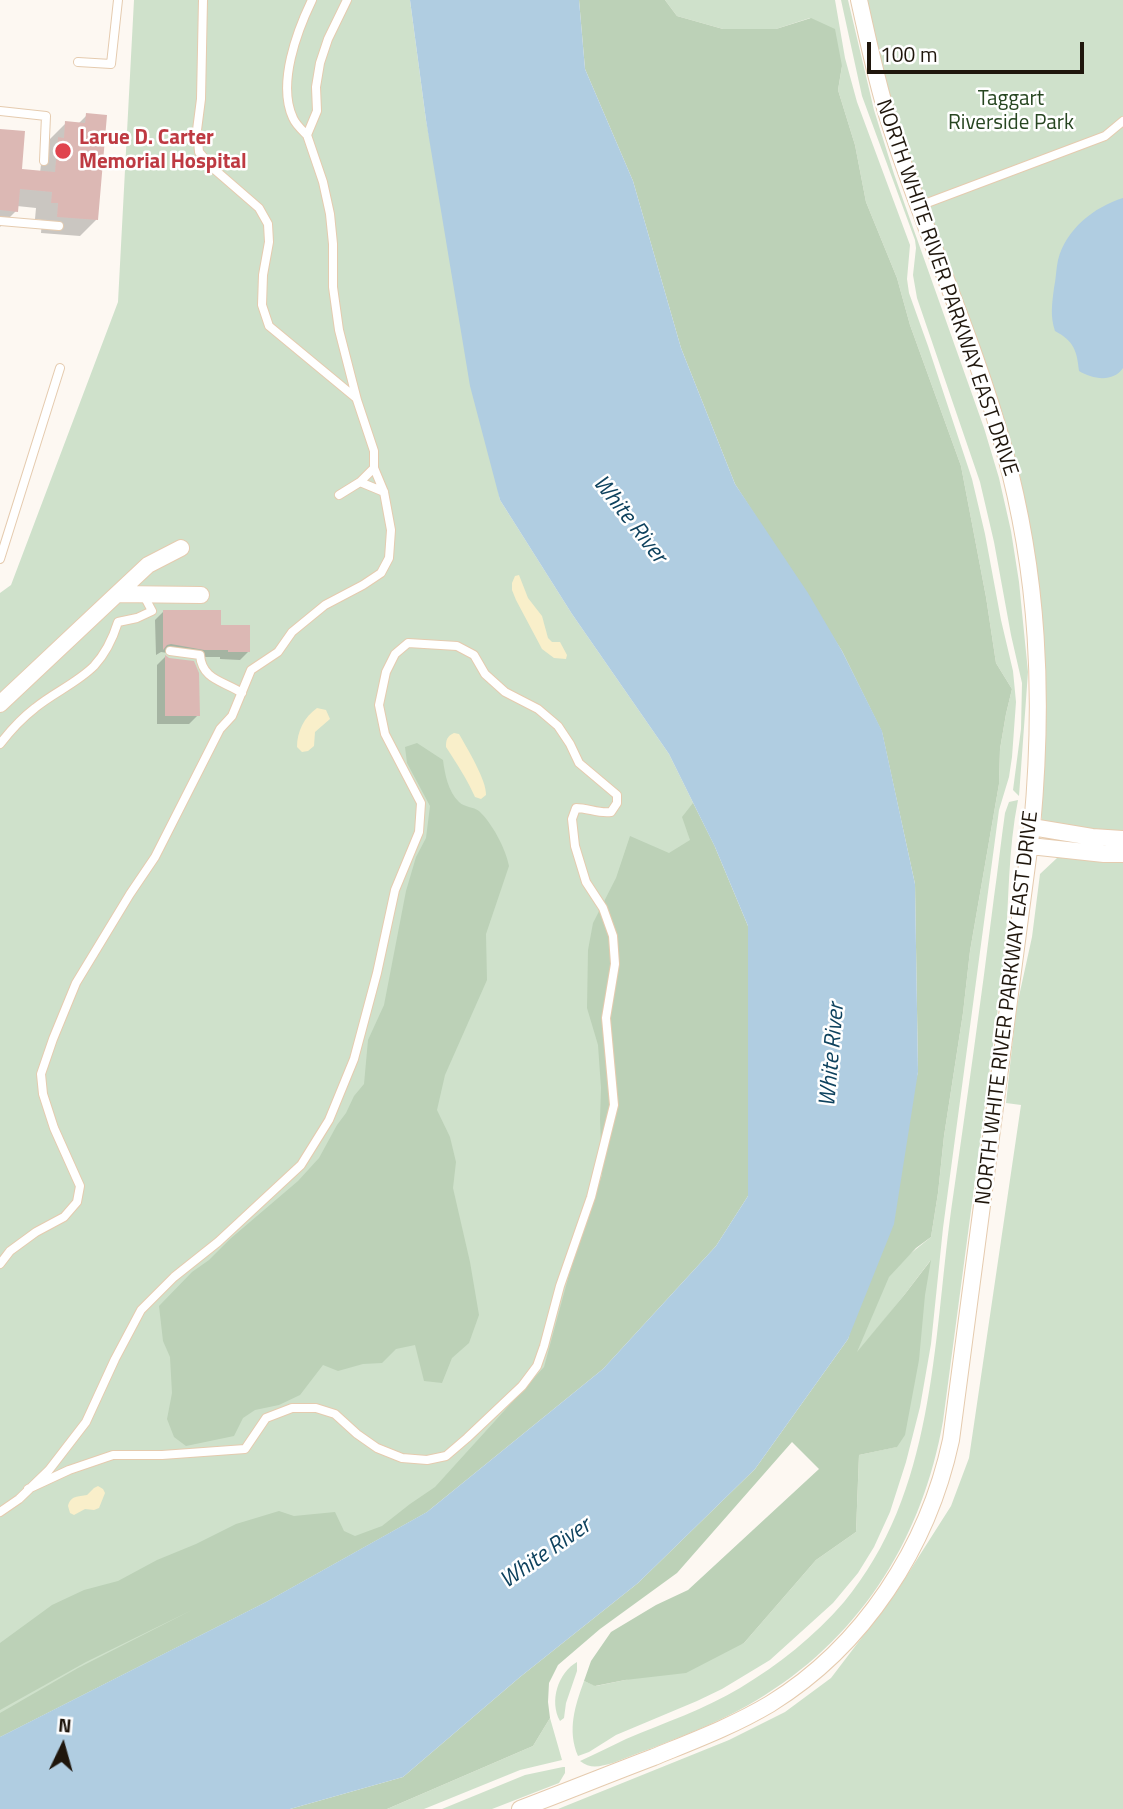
<!DOCTYPE html>
<html>
<head>
<meta charset="utf-8">
<style>
  body { margin:0 }
  #map { position:relative; width:1123px; height:1809px; overflow:hidden; background:#fdf8f2; font-family:"Titillium Web",sans-serif }
  canvas { display:block }
  .north { position:absolute; left:28px; top:1711px; width:70px; height:70px; -webkit-text-stroke:5px #fff; paint-order:stroke; rotate:5deg; font-size:19px; font-weight:700; line-height:28px; text-align:center; color:#1f160c }
  .north::after { content:''; display:block; margin:auto; width:24px; height:32px; background:#1f160c; clip-path:polygon(50% 0,100% 100%,50% 72%,0 100%) }
  .scale { position:absolute; left:867px; top:42px; width:217px; height:32px; box-sizing:border-box; border:4px solid #1f160c; border-top:0; padding-left:9px; font-size:21px; line-height:24px; white-space:nowrap; color:#1f160c; -webkit-text-stroke:5px #fff; paint-order:stroke }
</style>
</head>
<body>
<div id="map">
<canvas width="1123" height="1809"></canvas>
<div class="north">N</div>
<div class="scale">100 m</div>
</div>
<script>
const ctx = document.querySelector('canvas').getContext('2d');
ctx.lineJoin = 'round';
function paint(path, color) {
  ctx.fillStyle = color;
  ctx.fill(path, 'evenodd');
}
function trace(path, color, width, dash) {
  ctx.strokeStyle = color;
  ctx.lineWidth = width;
  ctx.lineCap = dash ? 'butt' : 'round';
  ctx.setLineDash(dash || []);
  ctx.stroke(path);
}
function write(font, color, halo, rows, align = 'center') {
  ctx.font = font + ' "Titillium Web",sans-serif';
  ctx.lineWidth = 5;
  ctx.setLineDash([]);
  ctx.textBaseline = 'middle';
  ctx.strokeStyle = halo;
  ctx.fillStyle = color;
  for (const [text, x, y, turn = 0] of rows) {
    ctx.save();
    ctx.translate(x, y);
    ctx.rotate((+turn || 0) * Math.PI / 180);
    ctx.textAlign = isNaN(turn) ? turn : align;
    if (halo) ctx.strokeText(text, 0, 0);
    ctx.fillText(text, 0, 0);
    ctx.restore();
  }
}
paint(new Path2D(`
  M134,0h276l16,120 74,380 72,114 97,140 46,93 -73,431 -215,234 -161,90 -266,135v-1144l11,-8 107,-283z
  M665,0h170l10,58 12,44 53,143 -3,34 2,14 19,53 44,133 13,55 16,86 12,51 3,31 -4,55 -3,20 -10,33 -56,418 -12,116 -11,63 -14,55 -16,50 -16,35 -16,26 -25,30 -63,57 -48,29 -25,12 -81,34 -27,17 -11,4c-11,-26 -3,-50 6,-75l12,5 29,-6 119,-37 72,-83 40,-28 3,-77 37,-8 34,-186 -25,33 -49,61 13,-68 62,-50 7,-44 6,-57 19,-123 7,-62 29,-167 1,-35 6,-35 6,-25 -16,-26 -10,-66 -25,-131 -51,-141 -13,-47 -31,-76 -11,-57 -17,-55 4,-24 -32,-48 -34,11h-53l-46,-13z
  M841,0h7l26,110 20,64 90,254 15,50 12,53 8,51 9,90 -9,124 -6,-6 8,-61 1,-46 -11,-48 -17,-93 -14,-60 -63,-184 -4,-23 3,-27 -1,-8 -53,-144z
  M861,0h262v839l-81,-10 -3,-105 -12,-167 -35,-146 -124,-372z
  M1018,800c-10,50 -9,100 -13,151 -2,16 -4,33 -6,49l-56,421c-20,114 -79,212 -178,274 -47,30 -101,48 -152,68 -12,3 -22,7 -33,-2 16,-7 31,-15 46,-22 38,-16 79,-30 114,-51 38,-23 75,-52 104,-86 91,-109 89,-258 107,-391 15,-105 30,-209 43,-314 4,-28 7,-56 11,-84l4,-11z
  M1068,855l55,4v950h-565l171,-69 56,-28 46,-34 64,-84 56,-88 18,-48 52,-353 -15,-2 10,-93 16,-73 8,-63 17,-16z
  M577,1662v9l-11,32 -2,15 -4,3c-11,-20 -2,-48 17,-59z
  M550,1718l12,42 -42,10 -96,39h-37l146,-63z
  M563,1767h2v6l-6,10 -67,26h-50l83,-34z`), '#cfe1cb');
paint(new Path2D(`
  M579,0h86l12,16 46,13h53l35,-11 24,11 7,37 -4,24 17,55 11,57 31,76 13,47 51,141 25,131 10,66 16,26 -6,25 -6,35 -1,35 -29,167 -7,62 -19,123 -6,57 -7,44 -15,11 -27,29 -32,75 48,-58 26,-34 -6,35 -6,65 -14,75 -8,12 -38,8 -3,77 -40,28 -72,83 -58,30 -61,7 -30,6 -11,-5 7,-20 20,-29 45,-27 32,-15 131,-121 -27,-27 -115,131 -77,56 -42,36 -9,18 -1,19 2,16 -17,28 -146,63h-97l113,-32 117,-100 118,-94 117,-114 93,-130 70,-267 -3,-188 -33,-152 -40,-81 -107,-167 -54,-136 -48,-167 -48,-112z
  M417,743l26,17c2,15 5,31 16,42 5,5 15,5 20,9 13,12 27,38 30,55l-23,68 1,46 -42,95 -8,35 13,27 6,25 -3,26 17,74 9,53 -10,28 -17,15 -10,25 -18,-2 -9,-36 -19,4 -14,14 -19,1 -25,7 -15,-6 -23,30 -21,10 -24,5 -12,8 -9,18 -48,10 -12,-9 -7,-18 5,-26 -2,-36 -7,-16 -4,-35 33,-34 17,-12 21,-21 68,-58 21,-23 18,-33 9,-12 8,-17 10,-12 4,-44 16,-35 22,-114 10,-34 10,-19 4,-32 -23,-43 -2,-16z
  M693,803l22,44 33,79v270l-32,50 -113,123 -176,143 -161,90 -266,135v-24l78,-45 114,-58 -106,52 -86,48v-67l52,-38 32,-15 34,-9 39,-21 39,-16 40,-20 43,-13 15,5 41,-4 9,19 11,5 27,-10 28,-22 25,-17 109,-120 26,-96 32,-96 -2,-56 1,-31 -3,-43 -11,-37 1,-58 5,-27 23,-45 14,-42 39,17 21,-13 -8,-23z`), '#bcd1b7');
paint(new Path2D(`
  M519,575l9,23 14,18 6,22 4,4h8l7,13 -1,4 -12,-1 -12,-9 -26,-49 -4,-10v-7l3,-7z
  M317,708l9,2 4,9 -15,13 -1,14 -6,5 -6,1 -5,-5c0,-15 7,-30 20,-39z
  M454,733l5,1c8,14 28,47 27,61l-5,4 -6,-2c-8,-18 -18,-33 -29,-50 0,-7 1,-11 8,-14z
  M98,1486l5,3 2,4 -6,15 -5,2 -9,-1 -11,6 -4,-2 -2,-7c3,-11 10,-9 19,-11l7,-7z`), '#f9efca');
paint(new Path2D(`
  M410,0h169l6,69 48,112 48,167 54,136 73,109 34,58 40,80 33,153 3,188 -24,152 -46,115 -93,130 -117,114 -118,94 -117,100 -113,32h-290v-72l266,-135 161,-90 176,-143 113,-123 32,-50v-270l-33,-79 -46,-93 -97,-140 -72,-114 -30,-114 -44,-266z
  M1123,198v170c-10,15 -31,11 -44,3 -2,-20 -5,-30 -24,-40 -5,-15 -3,-27 -1,-43 2,-9 2,-19 4,-28 8,-31 36,-53 65,-62z`), '#b0cde1');
paint(new Path2D(`
  M87,115l9,105 -16,16 -39,-3 1,-13 -7,-1 1,-11 -19,-2 -1,5 -16,16v-96l20,40 20,2 2,-17 6,-7 1,-9 17,-17 12,1z
  M163,612l57,15 28,25 -8,8 -20,-1v-2h-25l-34,-5 -5,3 -1,-35z
  M165,657l4,2 29,56 -9,9h-32v-59z`), '#0003');
paint(new Path2D(`
  M86,113l21,2 -9,105 -41,-3 1,-14h-7l1,-11 -32,-3 -2,23 -18,-2v-81l25,2 -3,38 33,3 3,-35 6,1 1,-17 20,2z
  M163,610h58v15h29v27h-22v-2h-24l-33,-6 -4,1 -4,5z
  M165,655l4,3 25,3 5,12 1,43h-35z`), '#dcb8b4');
const lane = new Path2D(`
  M203,0l-2,99 -4,31 2,22 15,17 45,39 9,16 1,18 -6,33 -1,30 7,21 87,72
  M78,62l33,2 7,-64
  M0,111l46,5 -2,45
  M307,135c-5,-5 -11,-10 -14,-17 -16,-34 4,-87 19,-118
  M919,206l186,-70 18,-15
  M0,221l59,5
  M360,482l24,10
  M339,495l21,-13 14,-14
  M0,559l60,-191
  M170,651l30,4c2,25 24,26 42,38
  M0,744c10,-13 22,-26 35,-36 18,-15 42,-25 59,-42 12,-13 19,-28 24,-44l19,-4 15,-7 -9,-17
  M0,1264l10,-13 26,-19 28,-15 13,-15 3,-16 -26,-58 -11,-34 -2,-20 12,-35 23,-56 54,-89 25,-37 65,-128 12,-13 19,-46 27,-18 14,-20 33,-27 38,-20 18,-12 8,-15 2,-28 -7,-38 -10,-24v-17l-17,-51 -18,-70 -6,-43v-43l-3,-30 -7,-32 -16,-47 10,-24 -1,-24 4,-24 8,-24 19,-39
  M0,1512l19,-13 30,-29 37,-48 29,-63 26,-49 33,-33 44,-35 83,-77 28,-45 25,-61 23,-86 18,-83 24,-58 2,-29 -36,-69 -6,-29 7,-33 9,-18 13,-11 49,3 17,9 11,19 20,18 33,17 20,17 12,18 9,19 38,32v8l-6,9c-12,2 -23,-4 -35,-4l-4,11 3,27 11,36 17,26 10,28 2,28 -9,54 8,87 -23,92 -31,89 -16,60 -7,20 -15,20 -55,52 -21,18 -19,4 -25,-2 -25,-10 -20,-14 -22,-20 -19,-6h-24l-26,10 -21,31 -83,6h-49l-44,15 -41,19`);
const street = new Path2D(`
  M117,594l31,-29 33,-17
  M0,704l117,-110 84,1
  M1032,827l60,10 31,2
  M1030,846l74,8h19
  M520,1809c45,-17 89,-35 134,-52 39,-16 79,-31 116,-53 94,-58 158,-157 181,-264l81,-613c12,-130 7,-251 -28,-378 -31,-113 -81,-219 -116,-331 -12,-39 -20,-78 -29,-118`);
trace(lane, '#e5cbaf', 10);
trace(street, '#e5cbaf', 18);
trace(lane, '#fff', 8);
trace(street, '#fff', 16);
for (const [x, y, r, color] of [
  [63,151,9,"#e0444e"]
]) {
  const dot = new Path2D();
  dot.arc(x, y, r, 0, 2 * Math.PI);
  ctx.fillStyle = color;
  ctx.fill(dot);
  trace(dot, '#fff', 2.5);
}
write('21px', '#274621', '#fff', [
  ["Taggart",1011,100],
  ["Riverside Park",1011,124]
]);
write('bold 21px', '#be3a42', '#fff', [
  ["Larue D. Carter",79,139],
  ["Memorial Hospital",79,163]
], 'left');
write('21px', '#1f160c', '#fff', [
  ["NORTH WHITE RIVER PARKWAY EAST DRIVE",946,288,71],
  ["NORTH WHITE RIVER PARKWAY EAST DRIVE",1008,1008,-83]
]);
write('italic 23px', '#0e425e', '#fff', [
  ["White River",629,520,52],
  ["White River",833,1055,-85],
  ["White River",546,1554,-35]
]);
</script>
</body>
</html>
